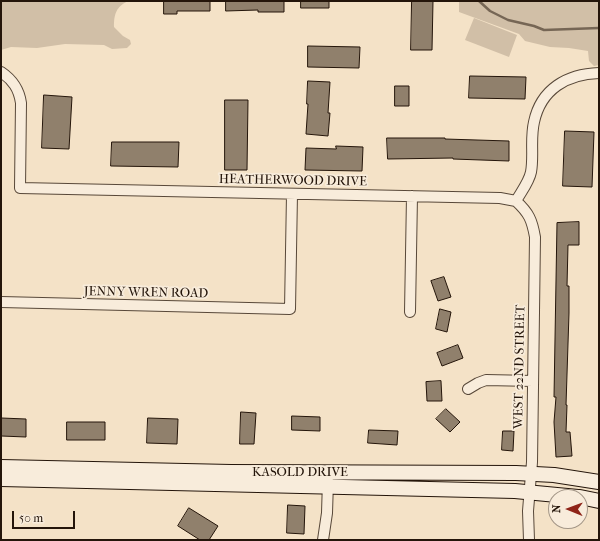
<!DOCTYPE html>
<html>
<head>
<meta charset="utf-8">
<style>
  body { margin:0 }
  #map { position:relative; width:600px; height:541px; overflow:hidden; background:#f4e2c7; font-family:"IM FELL French Canon",serif }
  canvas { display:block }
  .frame { position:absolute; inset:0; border:2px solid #24150a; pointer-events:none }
  .north { position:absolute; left:548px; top:489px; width:40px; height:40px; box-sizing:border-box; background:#f8ecdb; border:1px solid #a39687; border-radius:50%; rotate:271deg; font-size:11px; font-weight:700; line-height:16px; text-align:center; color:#24150a }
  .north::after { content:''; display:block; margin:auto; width:14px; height:18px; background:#8f2418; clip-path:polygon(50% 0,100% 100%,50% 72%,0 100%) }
  .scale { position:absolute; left:12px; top:511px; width:63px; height:18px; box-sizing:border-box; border:2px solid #24150a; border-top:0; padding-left:5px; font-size:12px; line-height:14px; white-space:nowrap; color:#24150a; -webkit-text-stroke:3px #f8ecdb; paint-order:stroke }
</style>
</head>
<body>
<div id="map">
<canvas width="600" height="541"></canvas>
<div class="frame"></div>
<div class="north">N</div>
<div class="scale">50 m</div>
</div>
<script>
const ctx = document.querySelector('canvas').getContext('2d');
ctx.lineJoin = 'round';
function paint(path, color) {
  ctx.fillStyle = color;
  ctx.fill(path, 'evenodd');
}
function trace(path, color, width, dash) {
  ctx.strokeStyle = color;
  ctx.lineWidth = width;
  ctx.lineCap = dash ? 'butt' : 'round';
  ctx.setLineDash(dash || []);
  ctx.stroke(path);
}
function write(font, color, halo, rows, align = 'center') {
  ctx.font = font + ' "IM FELL French Canon",serif';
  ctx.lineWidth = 3.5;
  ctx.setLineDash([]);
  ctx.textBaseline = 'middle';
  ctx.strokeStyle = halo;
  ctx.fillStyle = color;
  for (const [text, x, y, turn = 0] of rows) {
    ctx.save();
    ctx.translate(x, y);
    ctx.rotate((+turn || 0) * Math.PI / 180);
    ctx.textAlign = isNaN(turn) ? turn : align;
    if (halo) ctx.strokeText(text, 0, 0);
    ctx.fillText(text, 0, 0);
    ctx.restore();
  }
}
paint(new Path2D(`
  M1,1h127c-12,6 -14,13 -14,26l9,9 7,4 1,4 -4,4 -15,1 -8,-4 -39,-1 -28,4 -26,-1 -10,3z
  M459,1h140v64l-5,1 -5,-5 -1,-10 -19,-3 -19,-1 -25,-6 -6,-7 -60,-22z
  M474,18l43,17 -8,22 -44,-17z`), '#d1bfa7');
trace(new Path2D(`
  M479,1l11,10 18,9 26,6 10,4 55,-2`), '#766655', 2.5);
const building = new Path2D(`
  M164,1h46v10h-33v3h-13z
  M226,1h58v11h-26v-2l-32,1z
  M301,1h28v7h-28z
  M412,1h21l-1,49h-21z
  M308,46l52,1 -1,21 -51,-1z
  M470,76l56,1 -1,22 -56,-1z
  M308,81l22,1 -2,31h2l-2,23 -22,-2 2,-30h-1z
  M395,86h14v20h-14z
  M44,95l28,2 -3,52 -27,-1z
  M225,100h23l-1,70h-22z
  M565,131l29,1 -2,55 -29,-1z
  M387,138h58v1l64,2v20l-56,-2v-1l-65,1z
  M112,142h67l-1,25 -67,-1z
  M336,146l27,1 -1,24 -57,-1 1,-22 30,1z
  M579,222v23h-11l-1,41h2v27l-3,92h1l-1,27h4l2,24 -16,1 -2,-35 2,-25h-2l3,-174z
  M444,277l7,20 -13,4 -7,-20z
  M440,309l11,3 -4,20 -11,-3z
  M458,345l5,13 -21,8 -5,-13z
  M441,381l1,20h-15l-1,-19z
  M446,409l14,13 -10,10 -14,-13z
  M241,412l15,1 -2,31h-14z
  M292,416l28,1v14l-28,-1z
  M1,418l25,1v18l-25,-1z
  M148,418l30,1 -1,25 -30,-1z
  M67,422h38v18h-38z
  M369,430l29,1 -1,14 -29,-2z
  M503,431h11l-1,20 -11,-1z
  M288,505l17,1 -1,28 -17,-1z
  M189,508l29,18 -9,14h-9l-22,-14z`);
paint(building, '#90806c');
trace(building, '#24150a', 1);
const street = new Path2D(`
  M1,72c12,8 18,17 20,31l-1,85 480,10 16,3c5,-9 13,-19 15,-29 3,-16 -1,-33 3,-50 7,-33 33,-48 65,-49
  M516,201c13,12 16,19 19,36l-3,225 -4,49 1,29
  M1,302l289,7 2,-115
  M410,312l2,-116
  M468,389l10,-6 8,-3 47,1
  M323,540l4,-27 1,-32`);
const secondary = new Path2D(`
  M1,467l230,5 285,1 38,2 45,7
  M1,479l514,12 63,6
  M580,497l19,4`);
trace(street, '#584839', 12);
trace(secondary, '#24150a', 16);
trace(street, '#f8ecdb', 10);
trace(secondary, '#f8ecdb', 14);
write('13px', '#24150a', '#f8ecdb', [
  ["HEATHERWOOD DRIVE",293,181,1],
  ["JENNY WREN ROAD",146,293,1],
  ["WEST 22ND STREET",520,367,-89],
  ["KASOLD DRIVE",300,473]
]);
</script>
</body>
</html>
